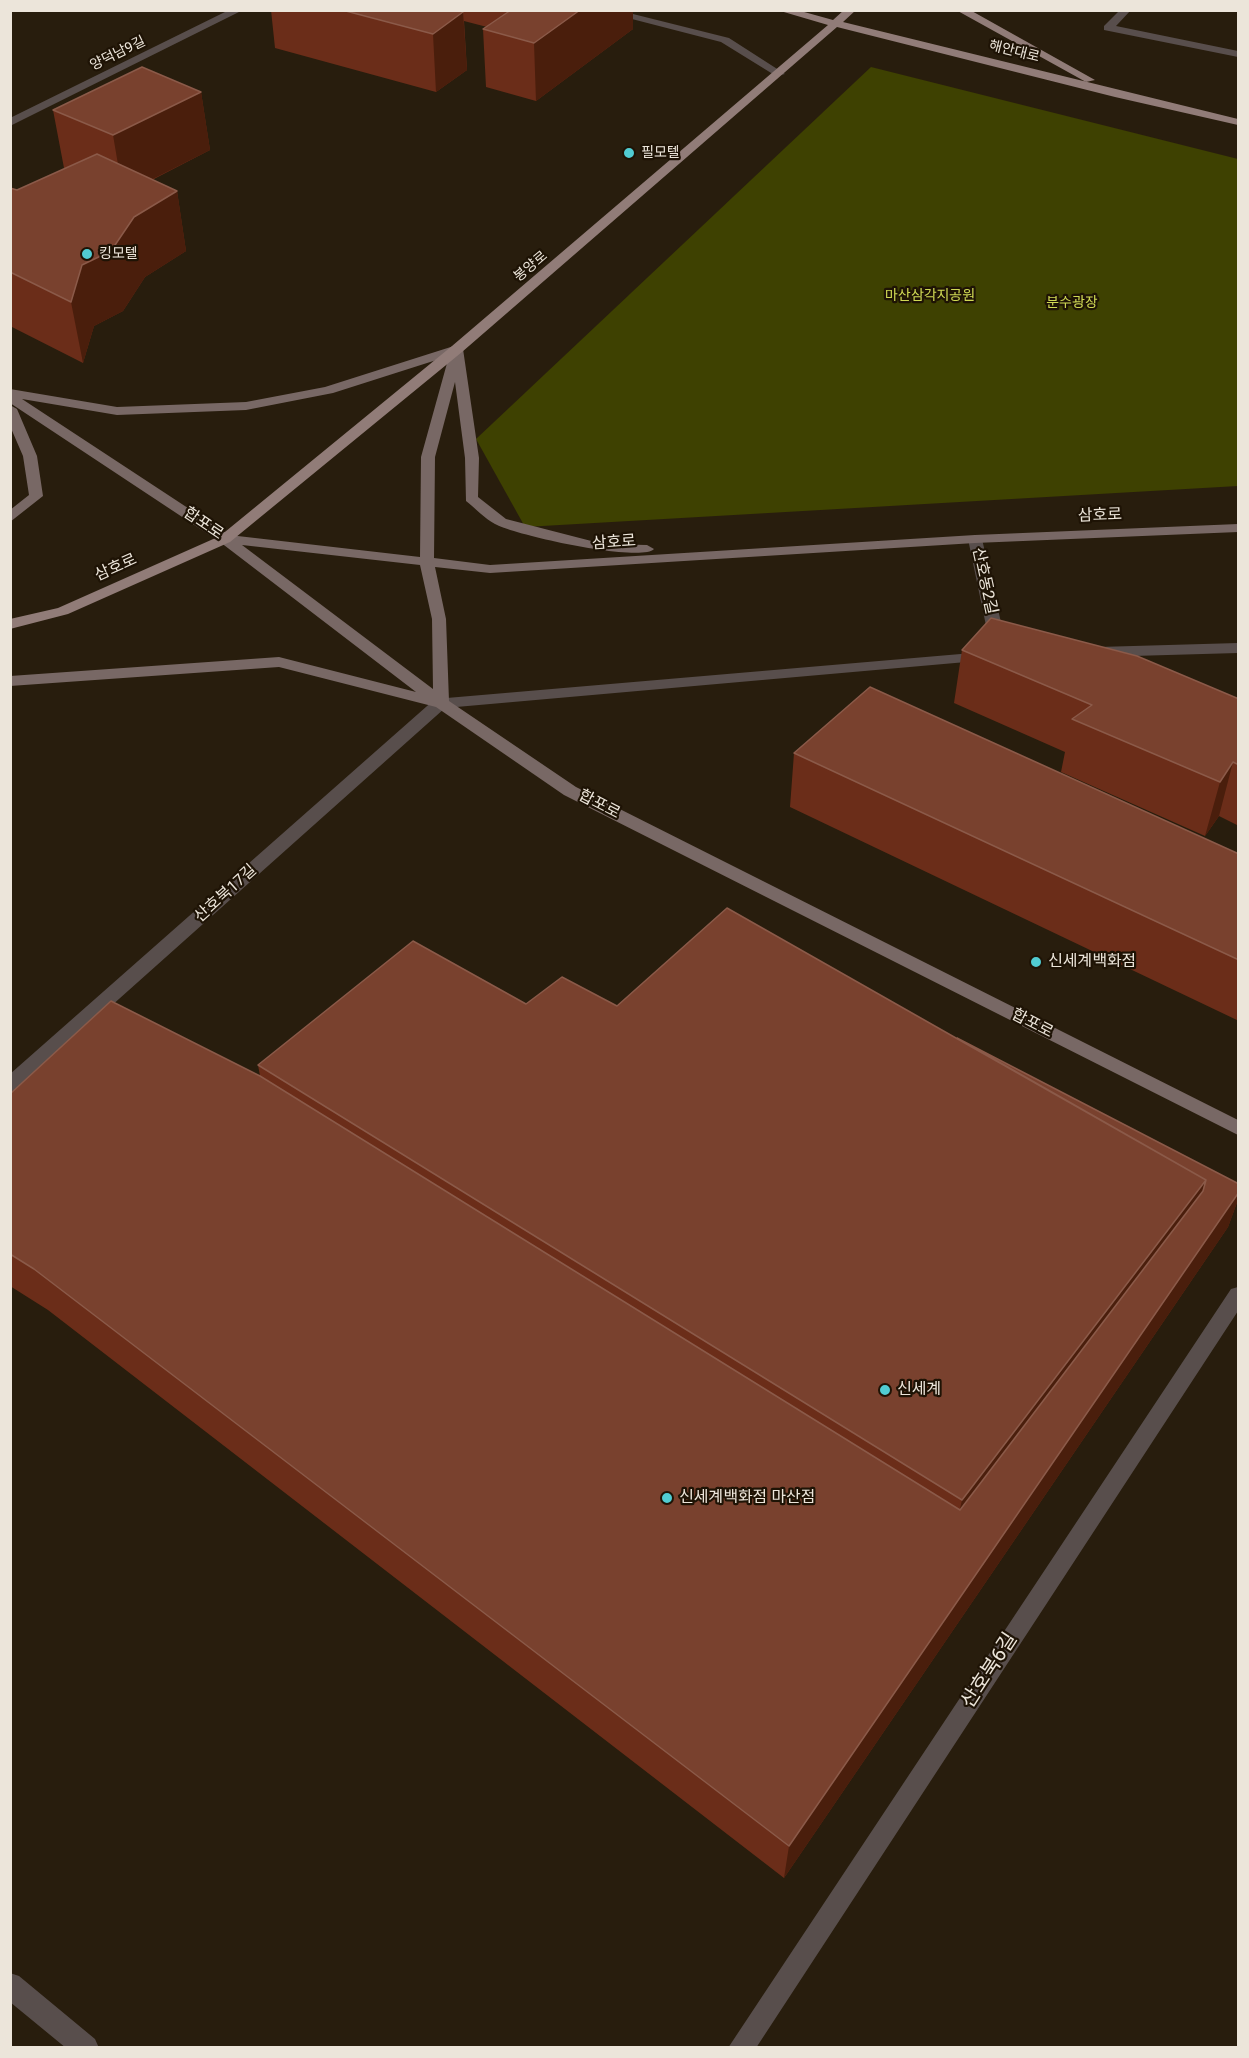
<!DOCTYPE html>
<html>
<head>
<meta charset="utf-8">
<style>
  body { margin:0 }
  #map { position:relative; width:1249px; height:2058px; overflow:hidden; background:#281d0d; font-family:Roboto,sans-serif }
  canvas { display:block }
  .frame { position:absolute; inset:0; border:12px solid #ece5da; pointer-events:none }
</style>
</head>
<body>
<div id="map">
<canvas width="1249" height="2058"></canvas>
<div class="frame"></div>
</div>
<script>
const ctx = document.querySelector('canvas').getContext('2d');
ctx.lineJoin = 'round';
function paint(path, color) {
  ctx.fillStyle = color;
  ctx.fill(path, 'evenodd');
}
function trace(path, color, width, dash) {
  ctx.strokeStyle = color;
  ctx.lineWidth = width;
  ctx.lineCap = dash ? 'butt' : 'round';
  ctx.setLineDash(dash || []);
  ctx.stroke(path);
}
function write(font, color, halo, rows, align = 'center') {
  ctx.font = font + ' Roboto,"Noto Sans KR",sans-serif';
  ctx.lineWidth = 4.5;
  ctx.setLineDash([]);
  ctx.textBaseline = 'middle';
  ctx.strokeStyle = halo;
  ctx.fillStyle = color;
  for (const [text, x, y, turn = 0] of rows) {
    ctx.save();
    ctx.translate(x, y);
    ctx.rotate((+turn || 0) * Math.PI / 180);
    ctx.textAlign = isNaN(turn) ? turn : align;
    if (halo) ctx.strokeText(text, 0, 0);
    ctx.fillText(text, 0, 0);
    ctx.restore();
  }
}
paint(new Path2D(`
  M871,67l367,92v327l-713,41 -49,-88z`), '#3e4101');
paint(new Path2D(`
  M229,10h14l-233,116v-8z
  M597,10h20l112,28 56,36 -9,2 -55,-34z
  M1120,10h11l-15,16 122,25v6l-134,-27v-4z
  M975,535l7,4 23,101 -8,5 -8,-5 -21,-101z
  M1238,643v10l-140,4 -8,-5 8,-5z
  M984,652l5,2 3,3 -3,3 -544,48 -428,382 -7,2v-18l425,-375z
  M1238,1287v24l-482,737h-28l503,-759z
  M10,1973l9,3 76,63 4,9h-33l-56,-46z`), '#584e4c');
paint(new Path2D(`
  M457,345l6,4 16,109 -1,39 28,22 97,25 44,1 7,4c-13,14 -140,-14 -159,-25 -10,-5 -20,-16 -29,-23l-1,-43 -10,-76 -20,75 -1,101 56,7 485,-30 263,-11v8l-263,11 -485,30 -55,-6 11,52 3,82 127,86 662,333v15l-674,-340 -128,-88 -157,-40 -269,19v-10l269,-19 137,35 -196,-150 -210,-139v-14l107,18 129,-5 79,-15zM449,356l-28,101 -1,100 -191,-22 -207,-136 95,16 129,-5 87,-17zM242,545l178,20 12,54 1,70z
  M10,405l7,4 20,47 6,40 -33,26v-12l19,-15 -6,-39 -13,-30z`), '#786865');
paint(new Path2D(`
  M777,10h20l36,10 11,-10h12l-13,12 395,97v6l-123,-28 -278,-70 -375,325 -232,190 -162,72 -58,15v-10l48,-11 162,-72 232,-190 376,-321z
  M956,10h14l125,70 -9,2z`), '#917c78');
paint(new Path2D(`
  M271,10h362v19l-97,72 -50,-14 -3,-58 4,-2 -23,-6 3,49 -31,22 -161,-44z
  M201,92l9,58 -58,30 25,11 9,60 -41,26 -22,34 -29,15 -11,37 -73,-37v-138l7,2 48,-21 -1,-1 -11,-58z
  M962,650l277,49v127l-20,-10 -14,20 -144,-64 4,-20 -111,-49z
  M794,753l445,101v167l-449,-214z
  M526,1004l91,2 340,32 282,146v13l-11,30 -444,651 -736,-568 -38,-24v-192l250,-18 -2,-11z`), '#6b2d19');
paint(new Path2D(`
  M580,10h53v19l-97,72 -2,-58z
  M463,12l4,58 -31,22 -3,-58z
  M201,92l9,58 -87,44 -10,-59z
  M177,191l9,60 -41,26 -22,34 -29,15 -11,37 -12,-61 11,-37 52,-48z
  M1233,762l-14,54 -14,20 15,-54z
  M1206,1180l-17,52 -238,316 11,-48z
  M1239,1192v5l-11,30 -444,651 5,-32z`), '#4a1e0c');
const building = new Path2D(`
  M342,10h114l7,2 -30,22z
  M511,10h69l-46,33 -51,-14z
  M142,67l59,25 -88,43 -60,-25z
  M97,154l80,37 -43,26 -23,34 -29,14 -11,37 -61,-30v-84l7,2z
  M991,618l146,38 102,43v66l-6,-3 -13,20 -148,-63 20,-14 -130,-55z
  M870,687l369,167v106l-445,-207z
  M727,908l479,272 -244,320 -704,-435 155,-124 113,63 36,-27 55,29z
  M111,1001l149,75 700,434 243,-319 3,-11 -249,-142 282,146v8l-450,654 -755,-577 -24,-15v-160z`);
paint(building, '#79412e');
trace(building, '#8b5a49', 1.5);
for (const [x, y, r, color] of [
  [629,153,6,"#51ccd2"],
  [87,254,6,"#51ccd2"],
  [1036,962,6,"#51ccd2"],
  [885,1390,6,"#51ccd2"],
  [667,1498,6,"#51ccd2"]
]) {
  const dot = new Path2D();
  dot.arc(x, y, r, 0, 2 * Math.PI);
  ctx.fillStyle = color;
  ctx.fill(dot);
  trace(dot, '#1e1305', 2);
}
write('14px', '#ece5da', '#1e1305', [
  ["해안대로",1014,52,14],
  ["양덕남9길",118,54,-26],
  ["봉양로",531,267,-40]
]);
write('14px', '#ece5da', '#1e1305', [
  ["필모텔",641,153],
  ["킹모텔",99,254]
], 'left');
write('14px', '#d0d954', '#1e1305', [
  ["마산삼각지공원",930,296],
  ["분수광장",1072,303]
]);
write('16px', '#ece5da', '#1e1305', [
  ["삼호로",1100,516,-2],
  ["합포로",203,524,34],
  ["삼호로",614,543,-4],
  ["삼호로",116,568,-24],
  ["산호동2길",984,581,78],
  ["합포로",599,805,27],
  ["산호북17길",226,894,-42],
  ["합포로",1032,1024,27]
]);
write('16px', '#ece5da', '#1e1305', [
  ["신세계백화점",1048,962],
  ["신세계",897,1390],
  ["신세계백화점 마산점",679,1498]
], 'left');
write('20px', '#ece5da', '#1e1305', [
  ["산호북6길",990,1671,-57]
]);
</script>
</body>
</html>
